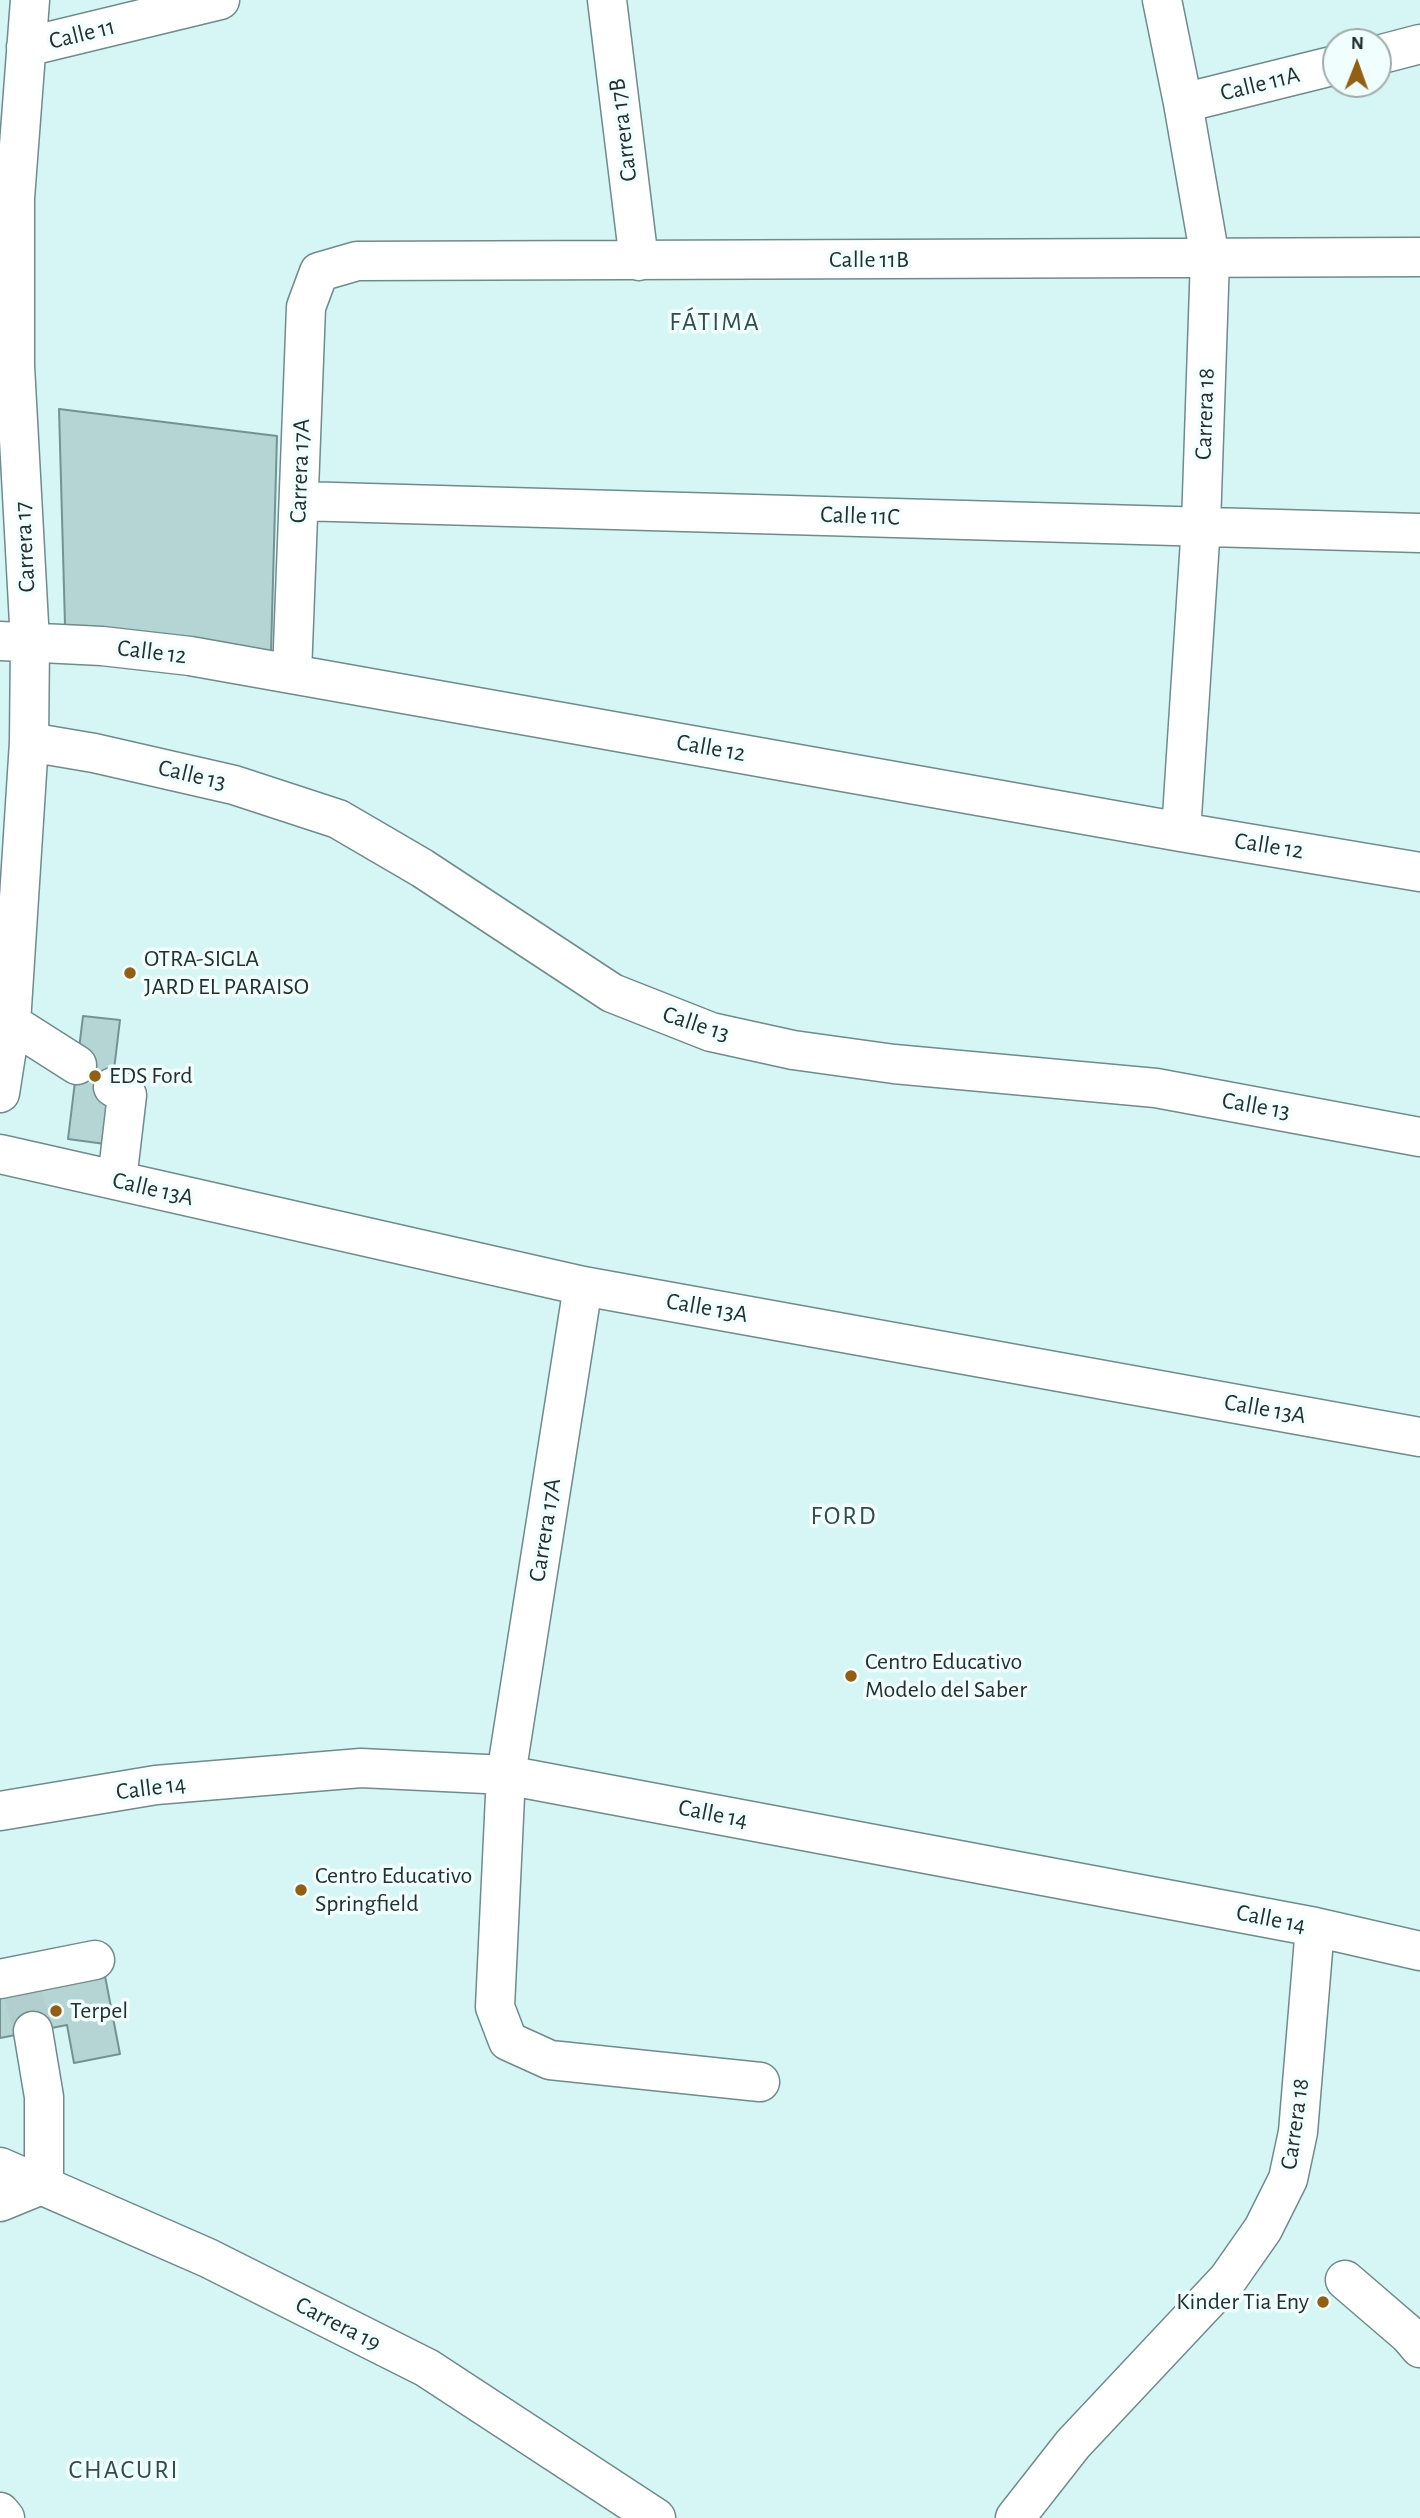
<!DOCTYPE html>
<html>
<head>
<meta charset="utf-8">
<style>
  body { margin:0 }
  #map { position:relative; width:1420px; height:2518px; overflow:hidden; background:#d6f5f5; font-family:"Alegreya Sans",sans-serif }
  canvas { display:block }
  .north { position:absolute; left:1322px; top:28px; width:70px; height:70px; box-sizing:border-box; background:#f1fefe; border:2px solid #9facac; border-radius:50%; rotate:1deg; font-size:19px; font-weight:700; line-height:28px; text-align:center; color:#243030 }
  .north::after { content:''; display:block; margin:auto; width:24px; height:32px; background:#935f12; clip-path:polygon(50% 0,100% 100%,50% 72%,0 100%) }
</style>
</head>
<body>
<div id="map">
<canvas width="1420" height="2518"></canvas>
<div class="north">N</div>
</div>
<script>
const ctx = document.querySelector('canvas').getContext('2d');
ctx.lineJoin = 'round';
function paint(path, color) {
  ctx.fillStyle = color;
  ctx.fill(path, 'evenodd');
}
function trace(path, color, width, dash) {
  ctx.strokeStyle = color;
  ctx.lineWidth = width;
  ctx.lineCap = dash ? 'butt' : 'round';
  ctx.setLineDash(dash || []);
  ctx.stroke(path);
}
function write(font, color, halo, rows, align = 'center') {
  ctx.font = font + ' "Alegreya Sans",sans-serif';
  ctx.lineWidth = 7;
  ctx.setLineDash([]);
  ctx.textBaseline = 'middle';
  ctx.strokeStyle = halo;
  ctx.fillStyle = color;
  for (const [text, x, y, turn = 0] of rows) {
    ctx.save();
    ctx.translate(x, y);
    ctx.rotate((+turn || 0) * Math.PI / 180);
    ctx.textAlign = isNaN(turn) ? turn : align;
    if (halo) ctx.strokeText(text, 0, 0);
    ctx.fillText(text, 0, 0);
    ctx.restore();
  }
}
const building = new Path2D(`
  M59,409l218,27 -6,216 -206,-27z
  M83,1016l37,4 -15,124 -37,-5z
  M105,1976l15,78 -46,9 -7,-38 -67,13v-42z`);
paint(building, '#b5d4d4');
trace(building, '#759293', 2);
trace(new Path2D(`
  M22,1991l11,40`), '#b2cece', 38, [38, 19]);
const minor = new Path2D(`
  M607,0l32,261
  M1162,0l21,103 27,155 -9,267 -20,307
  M26,47l194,-47
  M1378,55l42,-11
  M1183,103l153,-38
  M299,501l1121,32
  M0,641l102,5 88,10 991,176 239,40
  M292,673l14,-366 13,-35 38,-11 1063,-4
  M29,742l65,11 140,32 104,34 84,49 190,125 99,39 82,18 101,14 262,24 264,49
  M11,1023l66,42
  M113,1087l14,8 -10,85
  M0,1093l11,-70 18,-281 1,-100 -15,-276v-168l15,-198
  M0,1154l583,132 837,151
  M583,1286l-77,489 -11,232 13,34 42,19 210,22
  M0,1811l156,-26 205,-17 145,7 809,152 105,24
  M0,1979l95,-19
  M33,2031l11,66v87
  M0,2167l208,91 219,110 229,150
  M1345,2280l64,55 11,13
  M1015,2518l58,-74 155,-165 35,-50 25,-50 10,-47 17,-205`);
const major = new Path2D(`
  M0,2202l44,-18
  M0,2512l5,6`);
trace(minor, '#6f8b8c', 41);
trace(major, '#6f8b8c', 41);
trace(minor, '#fff', 38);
trace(major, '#fff', 38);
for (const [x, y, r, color] of [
  [130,973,7,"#935f12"],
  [95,1076,7,"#935f12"],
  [851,1676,7,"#935f12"],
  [301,1890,7,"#935f12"],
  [56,2011,7,"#935f12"],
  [1323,2302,7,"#935f12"]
]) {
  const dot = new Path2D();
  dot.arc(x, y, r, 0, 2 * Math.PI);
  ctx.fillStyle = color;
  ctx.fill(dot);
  trace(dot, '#f1fefe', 2.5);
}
write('24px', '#243030', '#f1fefe', [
  ["Calle 11",82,34,-14],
  ["Calle 11A",1260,84,-14],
  ["Carrera 17B",623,130,-97],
  ["Calle 11B",869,260],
  ["Carrera 18",1205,414,-88],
  ["Carrera 17A",300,471,-88],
  ["Calle 11C",860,516,2],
  ["Carrera 17",25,547,-93],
  ["Calle 12",152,652,7],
  ["Calle 12",711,748,10],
  ["Calle 13",192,775,13],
  ["Calle 12",1269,846,9],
  ["Calle 13",696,1024,18],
  ["Calle 13",1256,1106,10],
  ["Calle 13A",153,1189,13],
  ["Calle 13A",707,1308,10],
  ["Calle 13A",1265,1409,10],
  ["Carrera 17A",545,1530,-81],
  ["Calle 14",151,1788,-7],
  ["Calle 14",713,1814,11],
  ["Calle 14",1271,1919,11],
  ["Carrera 18",1295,2124,-82],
  ["Carrera 19",338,2324,27]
]);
write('24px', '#243030', '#f1fefe', [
  ["OTRA-SIGLA",144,959],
  ["JARD EL PARAISO",144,987],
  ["EDS Ford",109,1076],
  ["Centro Educativo",865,1662],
  ["Modelo del Saber",865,1690],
  ["Centro Educativo",315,1876],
  ["Springfield",315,1904],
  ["Terpel",70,2011],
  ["Kinder Tia Eny",1309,2302,"right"]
], 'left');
ctx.letterSpacing = '2px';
write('26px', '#324c4d', '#f1fefe', [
  ["FÁTIMA",715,322],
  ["FORD",844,1516],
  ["CHACURI",124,2470]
]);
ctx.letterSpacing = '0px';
</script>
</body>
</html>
